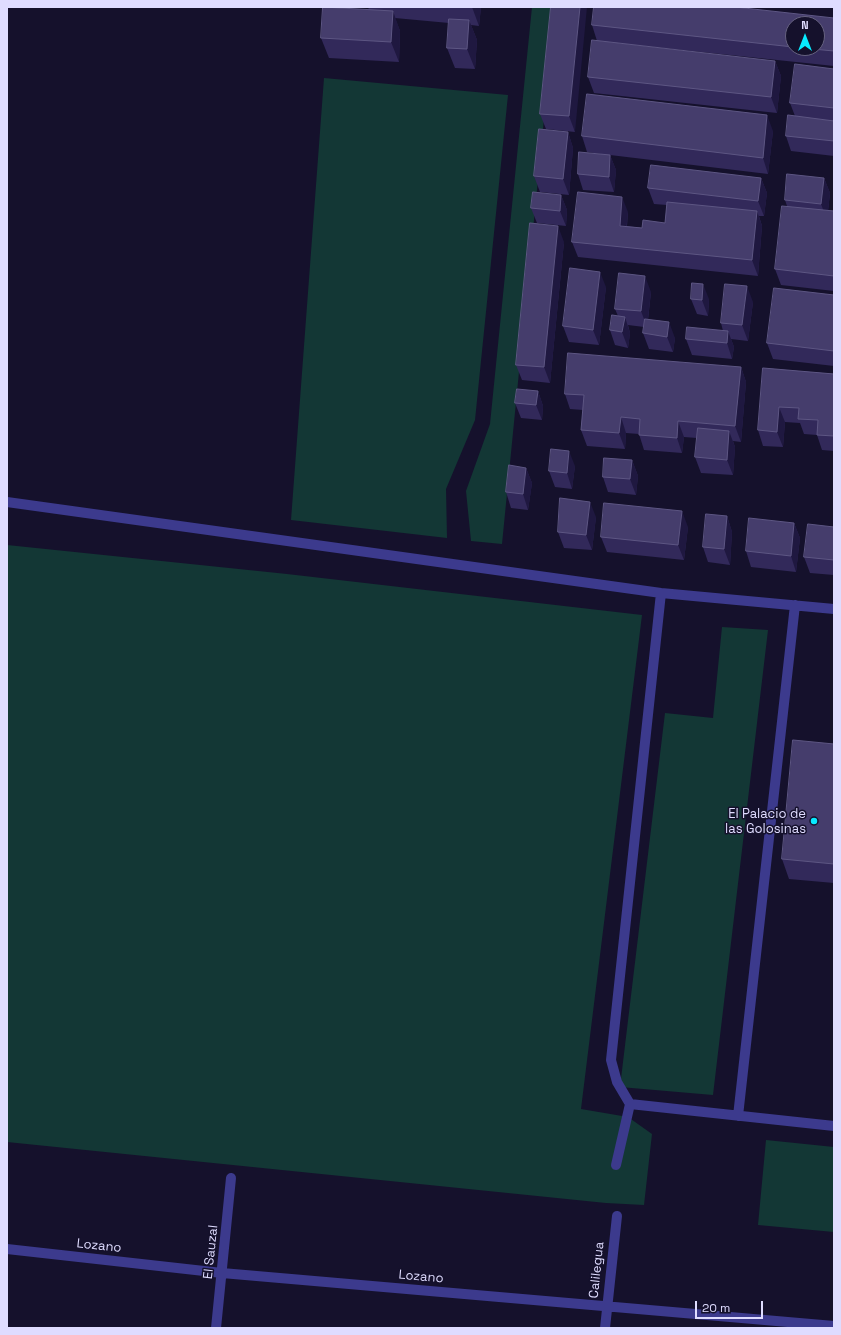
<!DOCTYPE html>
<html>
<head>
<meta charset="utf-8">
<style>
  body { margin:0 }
  #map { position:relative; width:841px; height:1335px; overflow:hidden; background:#15112c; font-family:"Space Grotesk",sans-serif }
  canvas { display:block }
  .frame { position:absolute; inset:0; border:8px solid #dfdcff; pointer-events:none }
  .north { position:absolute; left:785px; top:16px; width:40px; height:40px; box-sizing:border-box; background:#15112c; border:1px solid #666280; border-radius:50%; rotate:0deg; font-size:11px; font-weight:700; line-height:16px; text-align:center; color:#dfdcff }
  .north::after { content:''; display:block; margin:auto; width:14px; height:18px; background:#08eaff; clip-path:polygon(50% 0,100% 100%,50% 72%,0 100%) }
  .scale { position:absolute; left:695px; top:1301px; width:68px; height:18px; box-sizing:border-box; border:2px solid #dfdcff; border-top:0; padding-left:5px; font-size:12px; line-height:14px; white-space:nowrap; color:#dfdcff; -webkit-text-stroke:3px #15112c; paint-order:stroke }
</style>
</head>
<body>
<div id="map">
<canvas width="841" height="1335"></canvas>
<div class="frame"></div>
<div class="north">N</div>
<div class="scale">20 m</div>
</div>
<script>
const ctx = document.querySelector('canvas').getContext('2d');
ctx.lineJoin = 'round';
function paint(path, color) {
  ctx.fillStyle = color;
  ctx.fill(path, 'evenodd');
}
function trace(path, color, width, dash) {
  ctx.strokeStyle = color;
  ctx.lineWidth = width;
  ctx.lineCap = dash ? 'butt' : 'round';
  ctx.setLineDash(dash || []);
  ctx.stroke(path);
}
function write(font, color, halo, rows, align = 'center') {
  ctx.font = font + ' "Space Grotesk",sans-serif';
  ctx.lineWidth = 3;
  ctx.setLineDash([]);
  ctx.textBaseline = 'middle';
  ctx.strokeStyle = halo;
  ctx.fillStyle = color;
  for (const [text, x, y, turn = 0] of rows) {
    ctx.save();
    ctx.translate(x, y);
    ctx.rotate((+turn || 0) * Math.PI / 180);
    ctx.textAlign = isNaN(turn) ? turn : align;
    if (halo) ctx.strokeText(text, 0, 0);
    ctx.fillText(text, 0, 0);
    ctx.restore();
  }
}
paint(new Path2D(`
  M532,7h23l-53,537 -31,-3 -5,-50 24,-67z
  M324,78l184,17 -33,325 -29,69 1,49 -156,-18z
  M7,545l280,29 355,41 -61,494 47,8 24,17 -8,71 -38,-2 -599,-61z
  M722,627l46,3 -55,465 -93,-8 45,-374 48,5z
  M766,1140l68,7v85l-76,-7z`), '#133735');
trace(new Path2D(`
  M7,502l654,91 173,16
  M630,1104l204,22
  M738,1116l57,-511
  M616,1165l14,-61 -13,-22 -6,-22 50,-467`), '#3c3a8d', 10);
trace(new Path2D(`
  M7,1249l215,24 612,53
  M216,1328l15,-150
  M605,1328l12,-112`), '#3c3a8d', 10);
paint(new Path2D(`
  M339,7h11v2z
  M368,7h113l-2,19 -8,-1 6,15 -2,29 -20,-1 -8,-20 2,-25 -54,-5 5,13 -1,31 -70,-4 -8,-20 48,-28z
  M551,7l24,125 -29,-3 -6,-15z
  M834,18v48l-237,-25 -5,-16zM793,24l24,24h-24z
  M775,61l6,15 -4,37 -183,-20 -6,-16z
  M834,69v87l-43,-5 -5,-15 9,-20 -5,-13z
  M773,131l-5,43 -158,-19 6,15 -2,22 -31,-2 -5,-16 23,-20 -14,-2 -5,-16z
  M568,132l5,16 -4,47 -29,-3 -6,-16z
  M761,178l6,15 -3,23h-5l3,10 -4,50 -180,-19 -6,-15 56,-30 -1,14 15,2 23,-5 2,-18 -13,-1 -6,-16z
  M824,178l6,15 -2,18h6v80l-53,-6 -6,-16 12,-63 -2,-6z
  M561,195l6,15 -1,16 -29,-3 -6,-15z
  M564,242l-14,141 -28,-3 -6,-15z
  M606,287l-7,58 -30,-3 -6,-16z
  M651,292l-3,28 27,18 -2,14 -24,-3 -6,-16 1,-6 -16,-2 2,8 -2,15 -13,-3 -5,-15 8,-14 -3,-7z
  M834,295v71l-61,-7 -6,-16z
  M691,299h18l-1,17 -11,-2z
  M753,302l-5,39 -17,-2 3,8 -2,12 -40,-4 -6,-16 37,-8 -2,-8z
  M741,367l5,15 -5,60 -8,-1 2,6 -2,28 -32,-2 -6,-16 2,-19 -13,-1 -2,16 -38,-3 -5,-16 -13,-1 -1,16 -38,-3 -6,-16 2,-20 -13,-1 -5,-15z
  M763,368l71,6v77l-12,-1 -5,-15 -13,-1 -4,-11 -15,-1 -2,25 -20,-1 -5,-16z
  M538,391l5,15 -1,14 -21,-2 -6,-15z
  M632,460l6,16 -2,19 -28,-3 -5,-15z
  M575,466l-3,23 -17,-2 -6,-16z
  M526,468l6,15 -4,27 -17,-2 -5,-16z
  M727,516l5,16 -2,33 -22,-3 -5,-15z
  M596,517l-4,33 -28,-2 -6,-16z
  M794,523l6,15 -4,34 -45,-5 -5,-16z
  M688,527l-4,33 -77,-8 -6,-15z
  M834,527v48l-24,-2 -6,-16z
  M834,744v139l-45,-4 -7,-20z`), '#32295a');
paint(new Path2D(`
  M472,7h9l-2,19z
  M580,7h7l-12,125 -6,-16z
  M393,11l7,20 -1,31 -8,-20z
  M469,20l8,20 -2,29 -8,-20z
  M775,61l6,15 -4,37 -6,-16z
  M767,115l6,16 -5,43 -5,-16z
  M568,132l5,16 -4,47 -6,-16z
  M610,155l6,15 -2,22 -5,-15z
  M761,178l6,15 -3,23 -6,-15z
  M824,178l6,15 -3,27 -6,-16z
  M561,195l6,15 -1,16 -6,-15z
  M622,197l6,15 -3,29 -5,-15z
  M757,211l5,15 -4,50 -6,-16z
  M558,226l6,16 -14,141 -6,-16z
  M600,272l6,15 -7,58 -6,-15z
  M645,276l6,16 -4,35 -6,-16z
  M703,284l6,15 -1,17 -6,-16z
  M747,286l6,16 -5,39 -6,-16z
  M625,317l5,16 -2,15 -6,-16z
  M669,322l6,16 -2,14 -6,-15z
  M728,331l6,16 -2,12 -5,-16z
  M741,367l5,15 -5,60 -6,-16z
  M538,391l5,15 -1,14 -6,-15z
  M779,407l6,15 -2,25 -6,-15z
  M621,417l5,16 -1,16 -6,-16z
  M678,421l6,16 -2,16 -5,-15z
  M729,431l6,16 -2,28 -6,-15z
  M569,451l6,15 -3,23 -5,-16z
  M632,460l6,16 -2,19 -6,-16z
  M526,468l6,15 -4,27 -5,-16z
  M590,502l6,15 -4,33 -6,-15z
  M682,511l6,16 -4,33 -6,-15z
  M727,516l5,16 -2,33 -6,-16z
  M794,523l6,15 -4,34 -5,-16z`), '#1f1840');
const building = new Path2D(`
  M323,7l70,4 -2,31 -70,-4z
  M551,7h29l-11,109 -29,-2z
  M594,7h141l99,11v33l-32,-3h15v-24h-24v23l-201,-22z
  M449,19l20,1 -2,29 -20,-1z
  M592,40l183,21 -4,36 -183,-20z
  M795,64l39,5v39l-44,-5z
  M587,94l180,21 -4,43 -181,-22z
  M788,115l46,6v20l-48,-5z
  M539,129l29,3 -5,47 -29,-3z
  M579,152l31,3 -1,22 -31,-3z
  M651,165l110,13 -3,23 -110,-13z
  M787,174l37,4 -3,26 -36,-4z
  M533,192l28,3 -1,16 -29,-3z
  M578,192l44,5 -2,29 22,2 1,-8 22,3 2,-21 90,9 -5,49 -180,-18z
  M782,206l52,5v65l-59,-7z
  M530,223l28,3 -14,141 -28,-2z
  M570,268l30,4 -7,58 -30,-4z
  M619,273l26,3 -4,35 -26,-2z
  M692,283l11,1 -1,16 -11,-1z
  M725,284l22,2 -5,39 -21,-2z
  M774,288l60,7v56l-67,-8z
  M612,315l13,2 -3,15 -12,-2z
  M645,319l24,3 -2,15 -24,-4z
  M687,327l41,4 -1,12 -41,-4z
  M568,353l173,14 -6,59 -57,-5 -1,17 -38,-3 1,-16 -19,-2 -2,16 -38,-3 3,-35 -19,-1z
  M763,368l71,6v62l-17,-1 1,-15 -20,-1 1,-11 -20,-1 -2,25 -19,-2z
  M517,389l21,2 -2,14 -21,-2z
  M698,428l31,3 -2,29 -32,-3z
  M551,449l18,2 -2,22 -18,-2z
  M604,458l28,2 -2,19 -27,-2z
  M509,465l17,3 -3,26 -17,-2z
  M560,498l30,4 -4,33 -28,-3z
  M604,503l78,8 -4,34 -77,-8z
  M706,514l21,2 -3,33 -21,-2z
  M749,518l45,5 -3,33 -45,-5z
  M808,524l26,3v33l-30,-3z
  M793,740l41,4v120l-52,-5z`);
paint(building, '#453d6c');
trace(building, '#5d5683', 1);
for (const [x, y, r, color] of [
  [814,821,4,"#08eaff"]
]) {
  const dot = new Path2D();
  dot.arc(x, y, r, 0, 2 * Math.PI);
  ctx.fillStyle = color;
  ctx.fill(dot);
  trace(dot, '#15112c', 1.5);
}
write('13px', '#dfdcff', '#15112c', [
  ["El Palacio de",806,814],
  ["las Golosinas",806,829]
], 'right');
write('13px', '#dfdcff', '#15112c', [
  ["Lozano",99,1246,6],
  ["El Sauzal",211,1252,-84],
  ["Calilegua",597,1270,-84],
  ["Lozano",421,1277,5]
]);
</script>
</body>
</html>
